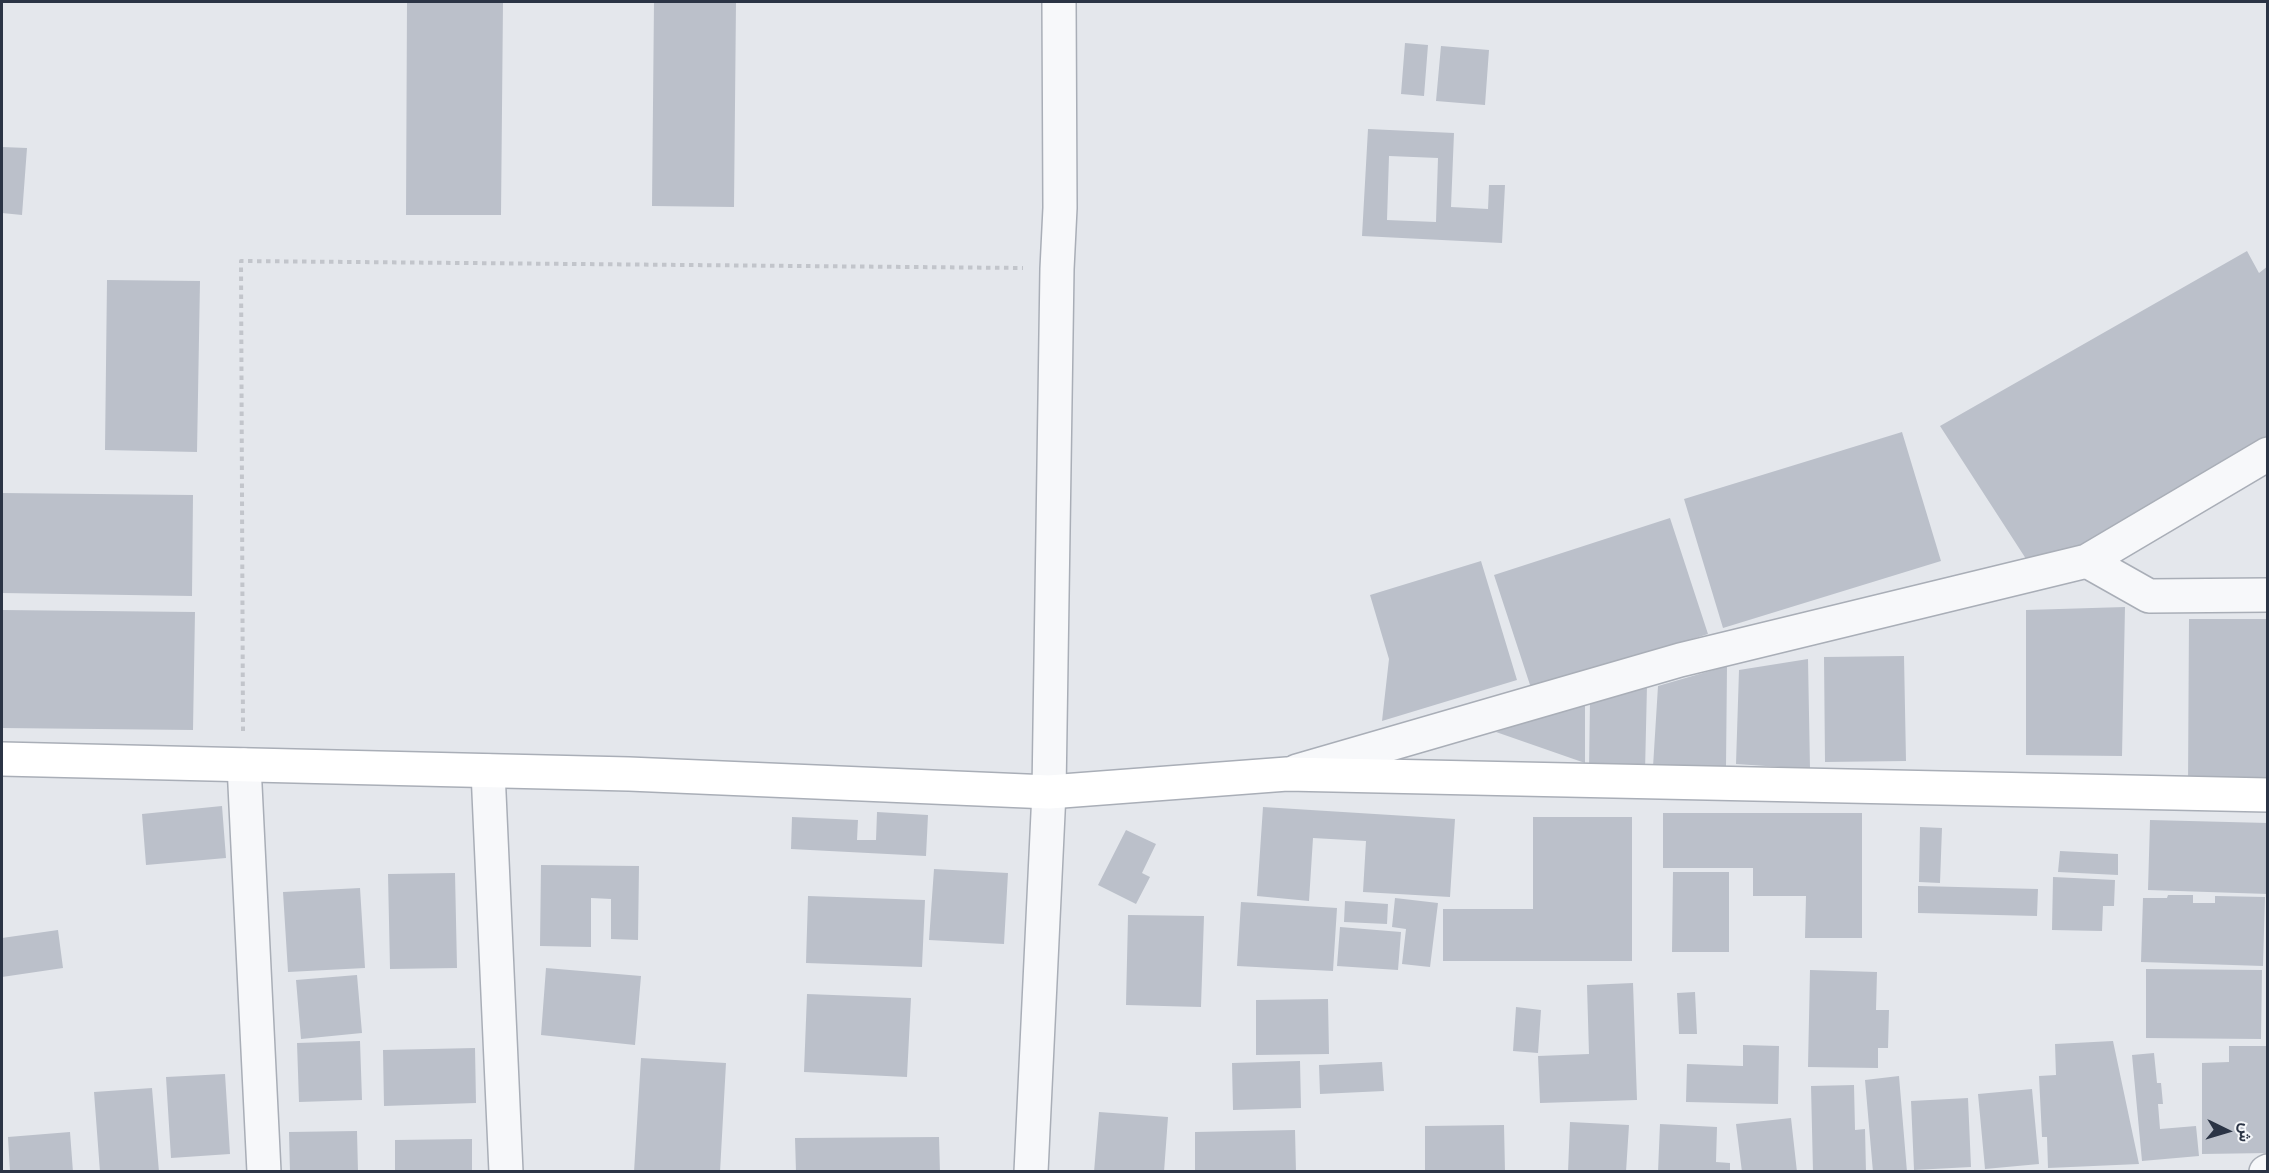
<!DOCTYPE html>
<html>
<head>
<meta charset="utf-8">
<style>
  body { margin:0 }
  #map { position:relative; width:2269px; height:1173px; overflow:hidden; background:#e4e7ec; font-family:"Fira Sans Condensed",Vazirmatn,sans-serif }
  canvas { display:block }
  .frame { position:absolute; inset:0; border:3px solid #2b3445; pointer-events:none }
  .north { position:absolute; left:2197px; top:1101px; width:60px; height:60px; -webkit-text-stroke:4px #f4f6f9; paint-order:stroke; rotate:95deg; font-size:16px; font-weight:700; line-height:24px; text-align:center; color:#2b3445 }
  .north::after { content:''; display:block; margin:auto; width:21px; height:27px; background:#2b3445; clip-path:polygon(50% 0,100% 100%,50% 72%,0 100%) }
</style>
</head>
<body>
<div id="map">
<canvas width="2269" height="1173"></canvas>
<div class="frame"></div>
<div class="north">ش</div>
</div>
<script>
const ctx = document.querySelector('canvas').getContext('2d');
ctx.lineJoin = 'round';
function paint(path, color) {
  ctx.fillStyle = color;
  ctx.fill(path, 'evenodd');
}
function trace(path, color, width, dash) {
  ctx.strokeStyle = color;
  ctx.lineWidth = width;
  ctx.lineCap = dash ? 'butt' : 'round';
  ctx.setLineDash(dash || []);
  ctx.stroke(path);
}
paint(new Path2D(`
  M407,2h96l-2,213h-95z
  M654,2h82l-2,205 -82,-1z
  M1405,43l23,2 -4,51 -23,-2z
  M1441,46l48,4 -4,55 -49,-4z
  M1368,129l86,4 -3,74 37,2 1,-24h16l-3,58 -140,-7zM1389,156l49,2 -2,64 -49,-2z
  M2,147l25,1 -5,67 -20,-2z
  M2247,251l12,22 9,-7v179l-229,134 -99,-153z
  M107,280l93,1 -3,171 -92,-2z
  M1902,432l39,129 -218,67 -39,-129z
  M2,493l191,2 -1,101 -190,-3z
  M1670,518l38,116 -176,57 -38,-116z
  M1481,561l36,119 -135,41 7,-62 -19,-64z
  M2125,607l-3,149 -96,-1v-145z
  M2,610l193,2 -2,118 -191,-2z
  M2189,619h79v165h-80z
  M1904,656l2,105 -81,1 -1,-105z
  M1808,659l2,110 -74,-5 3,-94z
  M1727,666l-1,101h-73l5,-81z
  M1647,685l-2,87 -56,-2 1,-69z
  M1585,701v62l-89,-31z
  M222,806l4,52 -80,7 -4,-51z
  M1263,807l192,12 -5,78 -87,-5 3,-51 -53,-3 -4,63 -52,-5z
  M877,812l51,3 -2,41 -135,-7 1,-32 66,3 -1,20h19z
  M1663,813h199v125h-57l1,-42h-53v-28h-90z
  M1533,817h99v144h-189v-52h90z
  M2150,820l118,3v71l-120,-4z
  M1920,827l22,1 -2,55 -21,-1z
  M1126,830l30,14 -14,29 8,4 -14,27 -38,-19z
  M2060,851l58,3v21l-60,-3z
  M541,865l98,1 -1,74 -27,-1v-40l-20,-1v49l-51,-1z
  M934,869l74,4 -4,71 -75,-4z
  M1673,872h56v80h-57z
  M455,873l2,95 -67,1 -2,-95z
  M2053,877l62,3 -1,26h-11l-1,25 -50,-1z
  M1918,886l120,3 -1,27 -119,-3z
  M360,888l5,80 -77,4 -5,-80z
  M2168,895h25v8h22v-7l50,1 -2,69 -122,-4 2,-64h24z
  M808,896l117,4 -3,67 -116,-4z
  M1395,898l43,5 -8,64 -28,-3 4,-35 -14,-2z
  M1345,901l43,3 -1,20 -43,-2z
  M1241,902l96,6 -4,63 -96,-5z
  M1128,915l76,1 -3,91 -75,-2z
  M1340,927l61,5 -3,38 -61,-4z
  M58,930l5,38 -61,9v-39z
  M546,968l95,8 -6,69 -94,-10z
  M2146,969l116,1 -1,69 -115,-1z
  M1810,970l67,2 -1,38h13l-1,38h-10v20l-70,-1z
  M357,975l5,58 -61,6 -5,-59z
  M1633,983l4,117 -97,3 -2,-47 51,-2 -2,-69z
  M1695,992l2,42h-18l-2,-41z
  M807,994l104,4 -4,79 -103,-5z
  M1328,999l1,55 -73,1v-55z
  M1516,1007l25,3 -3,43 -25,-2z
  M360,1041l2,59 -63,2 -2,-59z
  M2113,1041l26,123 -91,4 -1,-31h-5l-3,-61 17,-1 -1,-31z
  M1743,1045l36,1 -1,58 -92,-2 1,-38 56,2z
  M2229,1046h38l1,107 -66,1v-91l27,-1z
  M475,1048l1,55 -92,3 -1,-56z
  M2154,1053l3,30h4l2,21h-5l2,25 36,-3 3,30 -57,5 -10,-106z
  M641,1058l85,5 -6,109h-86z
  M1300,1061l1,47 -68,2 -1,-47z
  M1382,1062l2,29 -64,3 -1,-29z
  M225,1074l5,80 -59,4 -5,-81z
  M1899,1076l8,96h-34l-8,-92z
  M1854,1085l1,45 10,-1 1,43h-53l-2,-86z
  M152,1088l7,84h-59l-6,-80z
  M2032,1089l7,75 -54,5 -7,-75z
  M1968,1098l3,69 -57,3 -3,-69z
  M1099,1112l69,5 -4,55h-70z
  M1791,1118l6,54h-55l-6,-48z
  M1570,1122l59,3 -3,47h-58z
  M1660,1124l57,3 -1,35 14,1v9h-72z
  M1504,1125l1,47h-80v-46z
  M1295,1130l1,42h-101v-40z
  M357,1131l1,41h-68l-1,-40z
  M70,1132l3,40h-63l-2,-35z
  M939,1137l1,35h-144l-1,-34z
  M472,1139v33h-77v-32z`), '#bbc0ca');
const street = new Path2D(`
  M2087,561l62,35 119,-1
  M244,765l20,407
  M488,771l18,401
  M1297,771l383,-111 407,-99 181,-107
  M1031,1172l18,-380 8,-523 3,-61 -1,-206
  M2266,1172l2,-1`);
const secondary = new Path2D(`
  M2,759l627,15 420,18 238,-18 981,21`);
trace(street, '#a9aeb7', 36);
trace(secondary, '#a9aeb7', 36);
trace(new Path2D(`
  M243,731l-2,-470 782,7`), '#c2c5cb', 4, [4.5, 4.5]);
trace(street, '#f7f8fa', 33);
trace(secondary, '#fff', 33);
</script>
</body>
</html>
